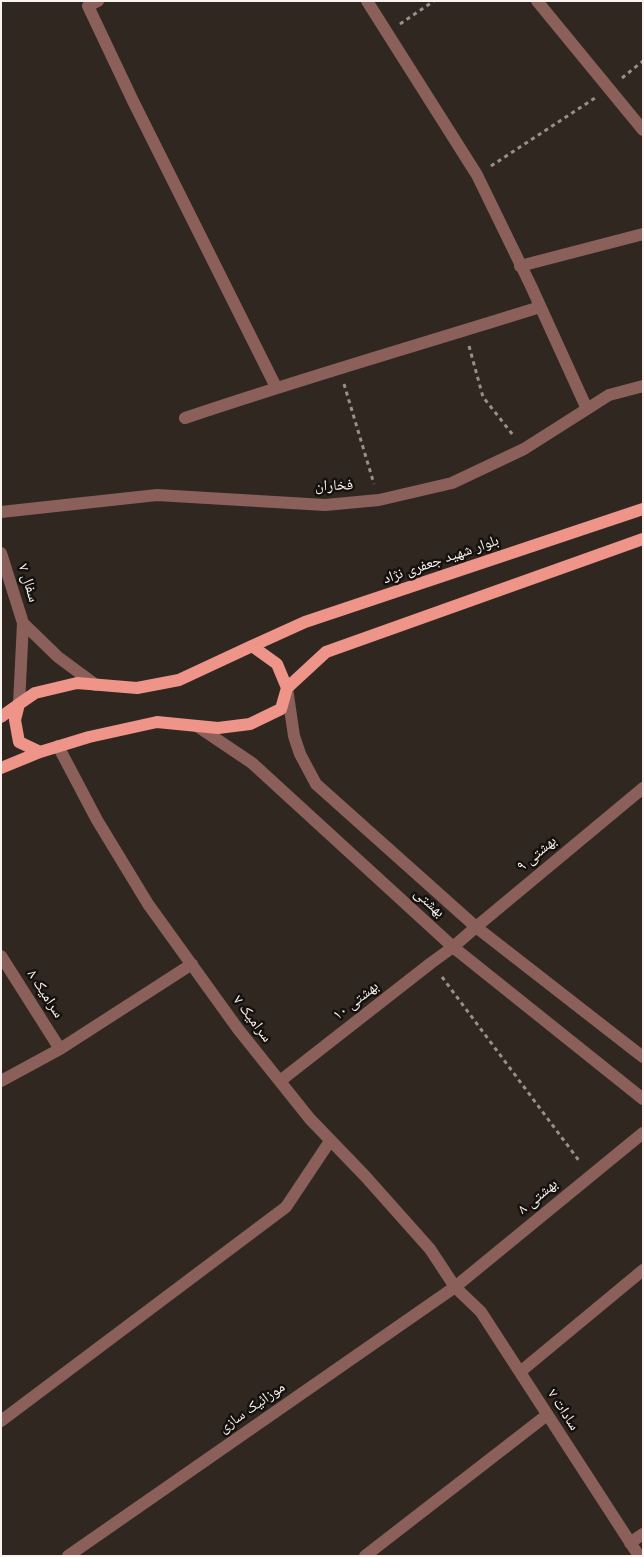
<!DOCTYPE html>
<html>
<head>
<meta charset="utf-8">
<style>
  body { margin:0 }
  #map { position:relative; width:644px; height:1557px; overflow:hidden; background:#312721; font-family:"DM Sans",sans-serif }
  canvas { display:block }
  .frame { position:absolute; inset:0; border:2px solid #f9f2ee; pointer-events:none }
</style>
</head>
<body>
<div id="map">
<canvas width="644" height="1557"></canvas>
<div class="frame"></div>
</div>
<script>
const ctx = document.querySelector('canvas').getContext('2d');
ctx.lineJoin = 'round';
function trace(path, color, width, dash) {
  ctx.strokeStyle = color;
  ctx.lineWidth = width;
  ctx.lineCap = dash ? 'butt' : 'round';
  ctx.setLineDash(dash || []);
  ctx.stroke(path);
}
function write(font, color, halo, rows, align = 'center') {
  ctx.font = font + ' "DM Sans","Noto Naskh Arabic",sans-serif';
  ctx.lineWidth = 5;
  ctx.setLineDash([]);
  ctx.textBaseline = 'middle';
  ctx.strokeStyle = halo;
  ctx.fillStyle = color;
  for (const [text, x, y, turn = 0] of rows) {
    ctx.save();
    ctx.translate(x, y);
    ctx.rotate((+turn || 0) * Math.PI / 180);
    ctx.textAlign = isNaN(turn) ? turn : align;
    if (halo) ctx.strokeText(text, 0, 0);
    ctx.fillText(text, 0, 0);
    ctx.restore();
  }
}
trace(new Path2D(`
  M400,24l34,-23
  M622,78l21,-17
  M491,166l104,-68
  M469,346l14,51 30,38
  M344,384l30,100
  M442,977l138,185`), '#99908b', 3, [4, 4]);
trace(new Path2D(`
  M98,1l-10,5 45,95 143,286
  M367,1l110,174 54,111 56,123
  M537,1l106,129
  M520,266l123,-32
  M185,418c118,-40 237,-74 355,-111
  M1,512l156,-17 168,10 54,-5 73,-17 72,-34 85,-54 34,-9
  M1,553l22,70
  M287,688l7,48 6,18 16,30 160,143 167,130
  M19,704l4,-81 35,34 38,28
  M197,726l55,37 201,184 190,152
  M58,746l39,74 51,84 90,125 72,90 55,57 65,73 25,38 26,25 158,244
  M1,956l59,93
  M1,1081l59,-32 132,-85
  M280,1081l151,-118 22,-16 23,-20 167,-139
  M520,1372l123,-102
  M1,1421l285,-214 44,-66
  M630,1543l13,-9
  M68,1556l387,-269 188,-154
  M365,1556l182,-141`), '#8c605a', 12);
trace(new Path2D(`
  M252,646l25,18 10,24 -6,21 -31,15 -32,4 -61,-6 -68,15 -49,15 -21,-10 -4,-22 4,-16 16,-11 42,-10 60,5 42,-8z
  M252,646l53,-24 338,-113
  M287,688l39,-36 317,-113
  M1,717l18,-13
  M1,768l39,-16`), '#ef9489', 12);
write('15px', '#f9f2ee', '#15110e', [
  ["فخاران",334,486,-2],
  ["بلوار شهید جعفری نژاد",441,560,-19],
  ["سفال ۷",28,583,73],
  ["بهشتی ۹",537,854,-40],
  ["بهشتی",429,903,42],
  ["سرامیک ۸",45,994,57],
  ["بهشتی ۱۰",356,1001,-38],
  ["سرامیک ۷",252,1019,53],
  ["بهشتی ۸",538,1197,-40],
  ["موزائیک سازی",252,1408,-35],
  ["سادات ۷",563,1410,57]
]);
</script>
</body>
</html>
